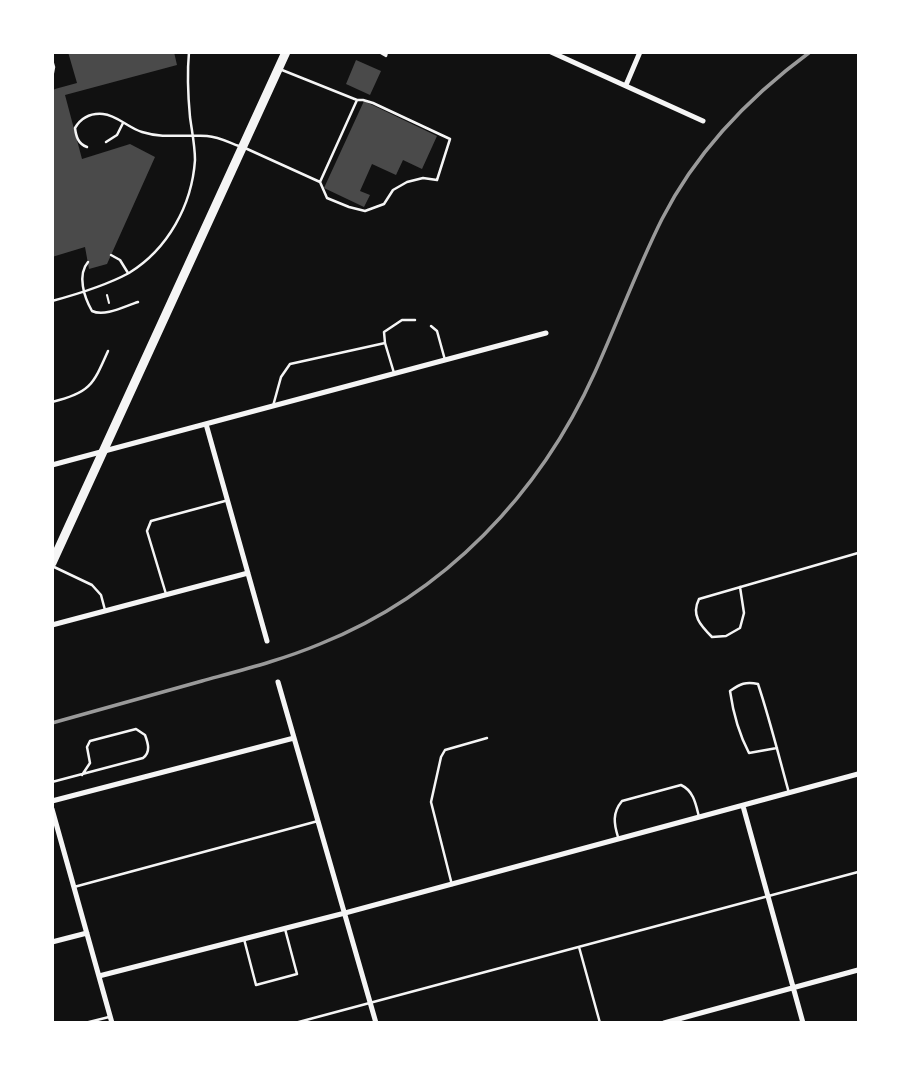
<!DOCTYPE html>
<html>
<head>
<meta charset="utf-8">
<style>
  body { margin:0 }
  #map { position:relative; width:911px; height:1075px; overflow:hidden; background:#111; font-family:"PT Sans Narrow",sans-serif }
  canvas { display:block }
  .frame { position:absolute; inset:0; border:54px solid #fff; pointer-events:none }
</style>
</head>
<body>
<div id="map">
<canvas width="911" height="1075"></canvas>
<div class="frame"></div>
</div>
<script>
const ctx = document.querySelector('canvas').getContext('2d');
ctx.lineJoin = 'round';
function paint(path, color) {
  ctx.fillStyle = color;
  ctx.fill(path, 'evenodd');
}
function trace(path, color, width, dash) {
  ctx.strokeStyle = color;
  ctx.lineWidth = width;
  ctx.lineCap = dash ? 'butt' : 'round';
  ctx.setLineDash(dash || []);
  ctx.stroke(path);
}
paint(new Path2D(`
  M68,52h106l3,13 -112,30 17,64 48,-15 25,13 -48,107 -18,5 -4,-22 -33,10v-166l3,-2 22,-6z
  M356,60l25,11 -11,24 -24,-11z
  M364,101l73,35 -15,33 -19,-9 -7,15 -24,-11 -12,27 10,4 -6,12 -40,-19z`), '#4a4a4a');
trace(new Path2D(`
  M107,295l2,8`), '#f5f5f5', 2);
trace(new Path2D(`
  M379,52l7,4 1,-4
  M52,60l2,7 -2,11
  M106,142l11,-7 6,-12
  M87,147c-9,-3 -11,-11 -12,-19 6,-10 16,-15 28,-14 14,1 25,14 39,18 22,7 43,2 65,4 12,1 21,6 32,10
  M245,148l75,34 37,-82 -75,-30
  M320,182l7,16 22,9 16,4 19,-7 9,-14 14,-8 16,-4 14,2 13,-41 -77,-36 -10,-3h-6
  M111,255l9,5 8,13
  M88,262c-11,13 -4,35 4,49 13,6 33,-5 46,-9
  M52,301c26,-7 53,-15 77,-28 39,-24 63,-68 66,-113 0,-14 -3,-28 -5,-43 -2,-21 -3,-43 -1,-65
  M431,326l6,5 8,29
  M385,343l-1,-11 18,-12h13
  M52,402c38,-9 41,-17 56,-51
  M273,406l8,-29 9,-13 95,-21 9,30
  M52,566l40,19 9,10 4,15
  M740,587l4,26 -4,15 -14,8 -14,1c-12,-12 -21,-22 -13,-38l159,-46
  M166,594l-19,-63 4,-10 74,-20
  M777,748l-28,5c-10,-19 -16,-41 -19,-62 10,-7 16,-10 28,-7 12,36 21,73 31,109
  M52,782l91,-24c8,-6 5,-15 2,-23l-9,-6 -46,12 -3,6 3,16 -8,12
  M618,837c-4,-13 -6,-24 4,-36l59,-16c13,6 15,20 18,32
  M452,885l-21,-83 10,-45 4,-7 42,-12
  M74,887l244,-66
  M244,939l12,46 41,-11 -12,-45
  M579,947l21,76
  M85,1023l24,-6
  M295,1023l563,-151`), '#f5f5f5', 2.5);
trace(new Path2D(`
  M551,52l152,69
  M626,85l14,-33
  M206,424l61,217
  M52,465l494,-132
  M52,625l196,-52
  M278,682l98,341
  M52,801l242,-63
  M743,806l60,217
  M52,809l60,214
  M52,942l35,-9
  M99,976l246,-63 513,-139
  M664,1023l194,-53`), '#f5f5f5', 5);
trace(new Path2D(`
  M52,563l234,-511`), '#f5f5f5', 9);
trace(new Path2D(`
  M52,723c50,-14 100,-28 150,-42 40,-11 80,-21 118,-37 125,-50 220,-150 275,-272 23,-51 42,-103 67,-153 34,-67 87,-122 148,-167`), '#9a9a9a', 3.5);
</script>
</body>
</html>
